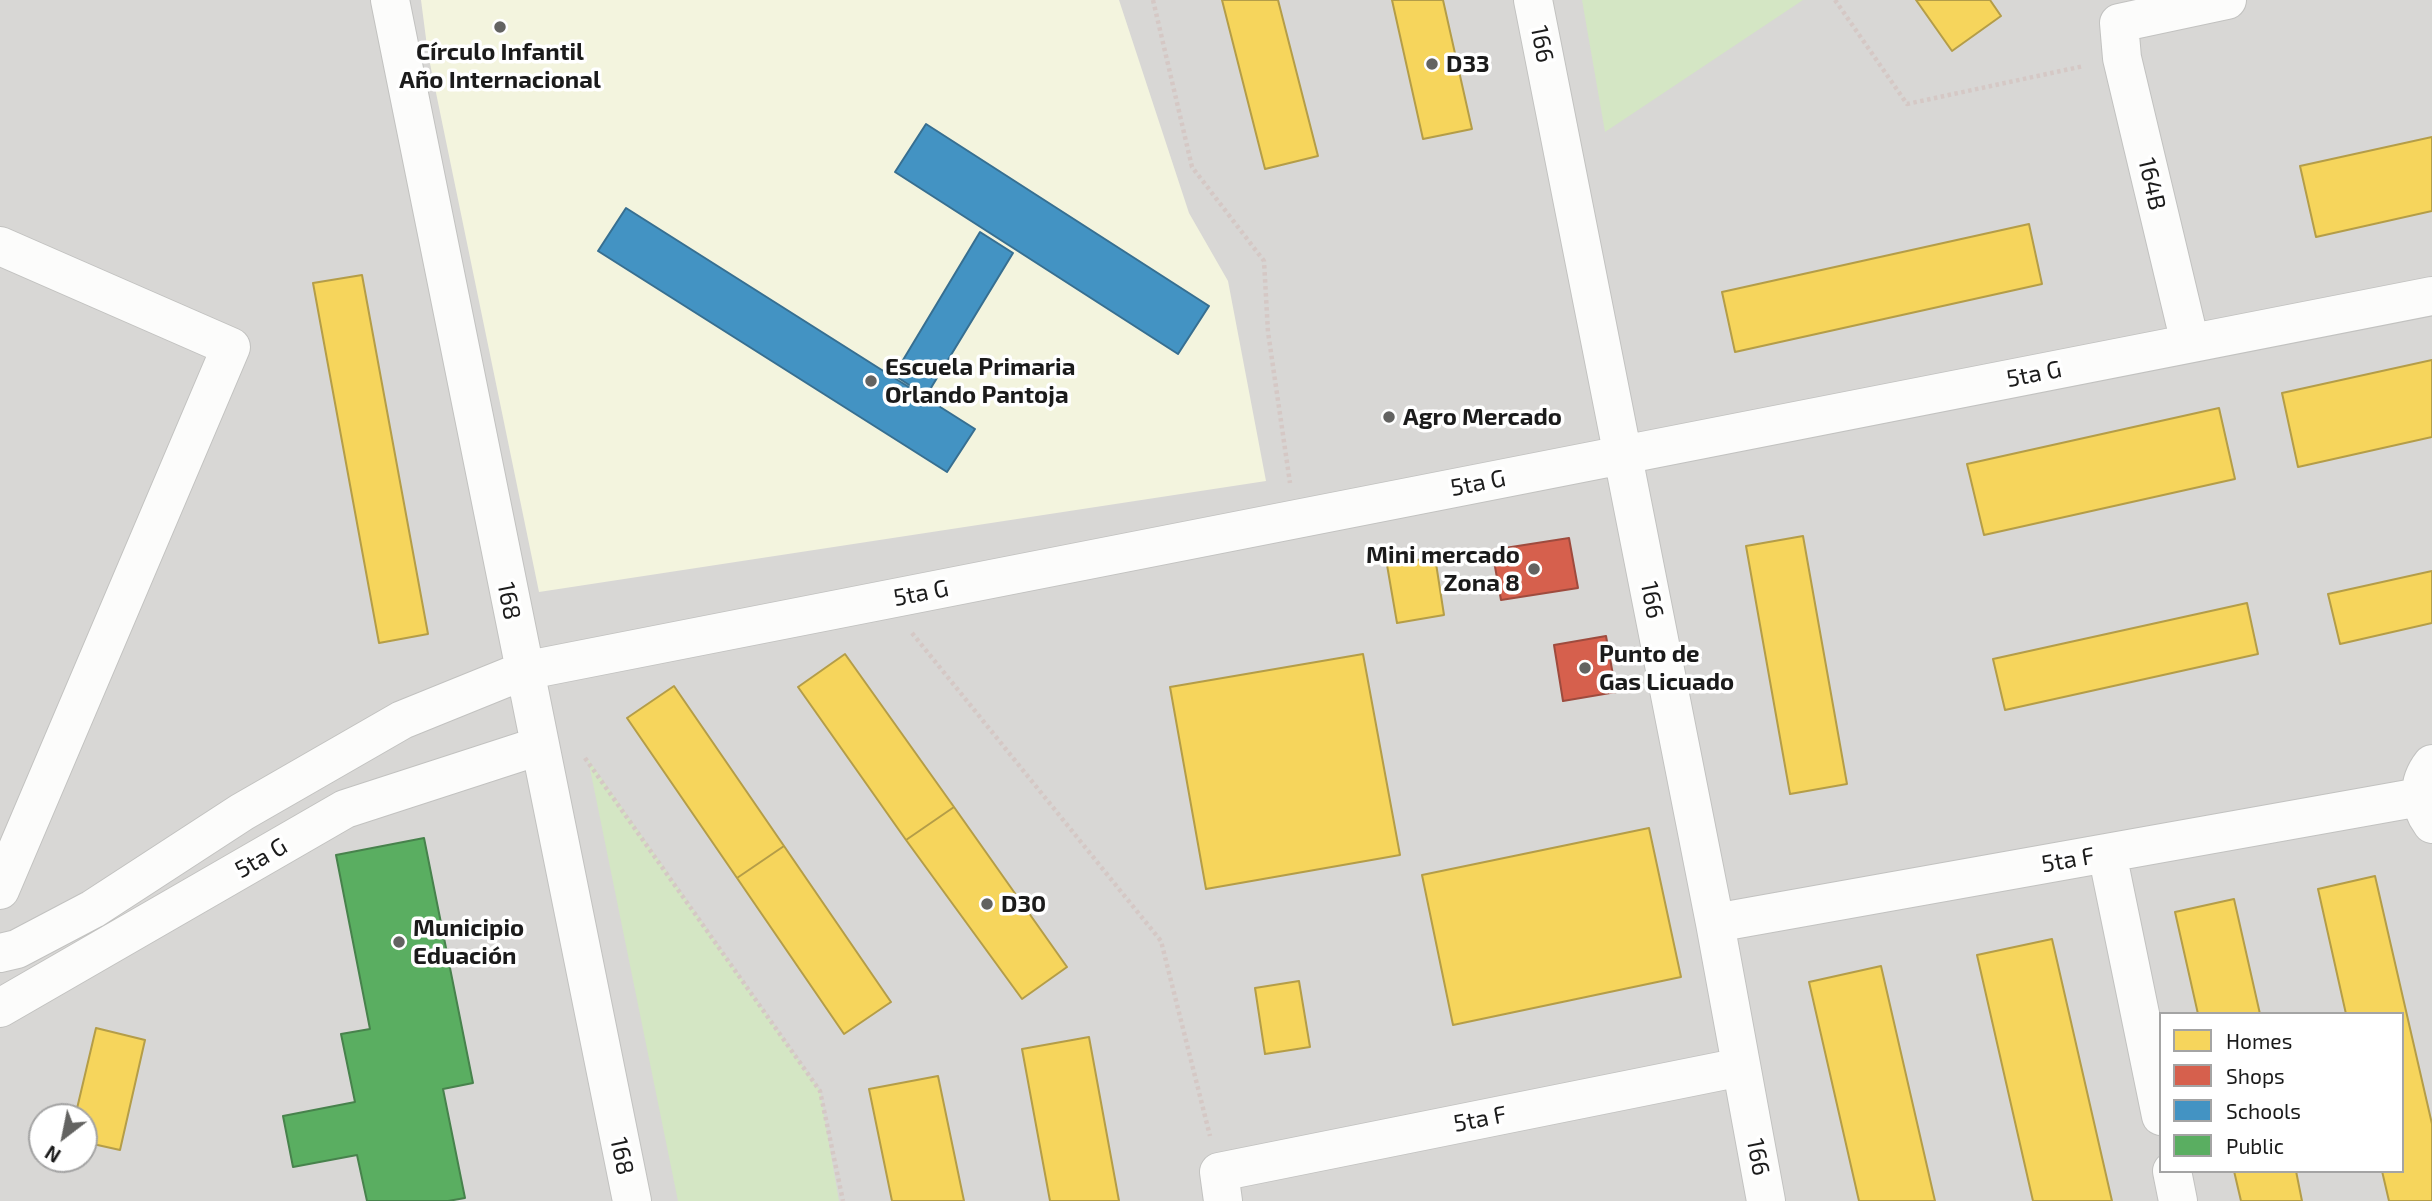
<!DOCTYPE html>
<html>
<head>
<meta charset="utf-8">
<style>
  body { margin:0 }
  #map { position:relative; width:2432px; height:1201px; overflow:hidden; background:#e9e8e4; font-family:"Exo 2",sans-serif }
  canvas { display:block }
  .legend { position:absolute; left:2159px; top:1012px; width:245px; height:161px; box-sizing:border-box; background:#fff; border:2px solid #a4a4a4; margin:0; padding:9px 12px; list-style:none; font-size:21px; color:#1b1b1b }
  .legend li { display:flex; align-items:center; gap:14px; height:35px }
  .legend b { width:35px; border:2px solid #a4a4a4 }
  .north { position:absolute; left:28px; top:1103px; width:70px; height:70px; box-sizing:border-box; background:#fff; border:2px solid #a4a4a4; border-radius:50%; rotate:212deg; font-size:19px; font-weight:700; line-height:28px; text-align:center; color:#1b1b1b }
  .north::after { content:''; display:block; margin:auto; width:24px; height:32px; background:#636361; clip-path:polygon(50% 0,100% 100%,50% 72%,0 100%) }
</style>
</head>
<body>
<div id="map">
<canvas width="2432" height="1201"></canvas>
<ul class="legend">
<li><b style="height:19px;background:#f6d55c"></b>Homes</li>
<li><b style="height:19px;background:#d6604d"></b>Shops</li>
<li><b style="height:19px;background:#4393c3"></b>Schools</li>
<li><b style="height:19px;background:#5aae61"></b>Public</li>
</ul>
<div class="north">N</div>
</div>
<script>
const ctx = document.querySelector('canvas').getContext('2d');
ctx.lineJoin = 'round';
function paint(path, color) {
  ctx.fillStyle = color;
  ctx.fill(path, 'evenodd');
}
function trace(path, color, width, dash) {
  ctx.strokeStyle = color;
  ctx.lineWidth = width;
  ctx.lineCap = dash ? 'butt' : 'round';
  ctx.setLineDash(dash || []);
  ctx.stroke(path);
}
function write(font, color, halo, rows, align = 'center') {
  ctx.font = font + ' "Exo 2",sans-serif';
  ctx.lineWidth = 7;
  ctx.setLineDash([]);
  ctx.textBaseline = 'middle';
  ctx.strokeStyle = halo;
  ctx.fillStyle = color;
  for (const [text, x, y, turn = 0] of rows) {
    ctx.save();
    ctx.translate(x, y);
    ctx.rotate((+turn || 0) * Math.PI / 180);
    ctx.textAlign = isNaN(turn) ? turn : align;
    if (halo) ctx.strokeText(text, 0, 0);
    ctx.fillText(text, 0, 0);
    ctx.restore();
  }
}
paint(new Path2D(`
  M0,0h2432v1201h-2432zM2161,1014h241v157h-241zM42,1117h42v42h-42z`), '#d8d7d5');
paint(new Path2D(`
  M421,0h698l70,213 39,68 38,200 -727,111 -111,-538z`), '#f3f4de');
paint(new Path2D(`
  M1582,0h221l-198,132z
  M588,759l232,332 19,110h-161z`), '#d4e6c4');
const homes = new Path2D(`
  M1222,0h56l40,156 -53,13z
  M1392,0h51l29,129 -49,10z
  M1916,0h74l11,16 -49,35z
  M2432,137v74l-116,26 -16,-71z
  M2029,224l13,60 -307,68 -13,-60z
  M362,275l66,359 -49,9 -66,-360z
  M2432,360v77l-134,30 -16,-74z
  M2219,408l16,71 -251,56 -17,-71z
  M1803,536l44,248 -57,10 -44,-248z
  M1435,557l9,58 -47,8 -10,-58z
  M2432,571v52l-92,21 -12,-50z
  M2247,603l11,51 -253,56 -12,-51z
  M845,654l109,153 -48,33 -108,-153z
  M1363,654l37,201 -194,34 -36,-202z
  M674,686l110,160 -47,32 -110,-160z
  M954,807l113,160 -45,32 -116,-159z
  M1649,828l32,149 -228,48 -31,-150z
  M784,846l107,156 -47,32 -107,-156z
  M2375,876l57,248v77h-43l-7,-30h20v-157h-56l-28,-125z
  M2234,899l26,115h-62l-23,-102z
  M2052,939l60,262h-79l-56,-246z
  M1881,966l54,235h-76l-50,-219z
  M1299,981l11,66 -45,7 -10,-66z
  M96,1028l49,12 -25,110 -36,-8v-25h-9z
  M1089,1037l30,164h-69l-28,-152z
  M938,1076l26,125h-72l-23,-112z
  M2234,1171h62l6,30h-61z`);
paint(homes, '#f6d55c');
trace(homes, '#b49d48', 2);
const shops = new Path2D(`
  M1569,538l9,50 -77,12 -9,-50z
  M1606,636l10,56 -53,9 -9,-56z`);
paint(shops, '#d6604d');
trace(shops, '#9e4b3e', 2);
const schools = new Path2D(`
  M926,124l283,182 -31,48 -283,-182z
  M626,208l349,221 -28,43 -349,-221z
  M980,232l33,21 -87,143 -32,-21z`);
paint(schools, '#4393c3');
trace(schools, '#376f91', 2);
const public = new Path2D(`
  M424,838l49,245 -30,6 22,109 -17,3h-81l-10,-46 -64,12 -10,-51 72,-14 -14,-68 29,-5 -34,-174z`);
paint(public, '#5aae61');
trace(public, '#47824c', 2);
const minor = new Path2D(`
  M390,0l242,1201
  M1533,0l182,923 51,278
  M0,246l231,101 -231,543
  M2190,343l-68,-285 -3,-35 108,-23
  M2432,764c-15,19 -14,41 0,60
  M2107,853l54,263
  M1715,923l705,-126
  M0,953l17,-4 76,-40 149,-97 160,-92 121,-49 1909,-375
  M0,1008l345,-199 194,-63
  M2172,1171l6,30
  M1223,1201l-4,-29 522,-105`);
trace(minor, '#c2c2c0', 40);
trace(new Path2D(`
  M1153,0l39,167 72,94 4,71 22,151
  M1835,0l72,104 177,-38
  M912,633l249,308 49,195
  M585,758l235,333 23,110`), '#d5c8c5', 4.5, [3.5, 3.5]);
trace(minor, '#fcfcfb', 38);
for (const [x, y, r, color] of [
  [500,27,7,"#636361"],
  [1432,64,7,"#636361"],
  [871,381,7,"#636361"],
  [1389,417,7,"#636361"],
  [1534,569,7,"#636361"],
  [1585,668,7,"#636361"],
  [987,904,7,"#636361"],
  [399,942,7,"#636361"]
]) {
  const dot = new Path2D();
  dot.arc(x, y, r, 0, 2 * Math.PI);
  ctx.fillStyle = color;
  ctx.fill(dot);
  trace(dot, '#fff', 2.5);
}
write('24px', '#1b1b1b', '#fff', [
  ["166",1542,44,79],
  ["164B",2152,184,77],
  ["5ta G",2034,374,-11],
  ["5ta G",1478,483,-11],
  ["5ta G",921,593,-11],
  ["166",1652,600,79],
  ["168",509,601,79],
  ["5ta G",261,858,-30],
  ["5ta F",2068,860,-10],
  ["5ta F",1480,1119,-11],
  ["168",622,1156,78],
  ["166",1758,1157,79]
]);
write('bold 24px', '#1b1b1b', '#fff', [
  ["Círculo Infantil",500,52,"center"],
  ["Año Internacional",500,80,"center"],
  ["D33",1446,64],
  ["Escuela Primaria",885,367],
  ["Orlando Pantoja",885,395],
  ["Agro Mercado",1403,417],
  ["Mini mercado",1520,555,"right"],
  ["Zona 8",1520,583,"right"],
  ["Punto de",1599,654],
  ["Gas Licuado",1599,682],
  ["D30",1001,904],
  ["Municipio",413,928],
  ["Eduación",413,956]
], 'left');
</script>
</body>
</html>
